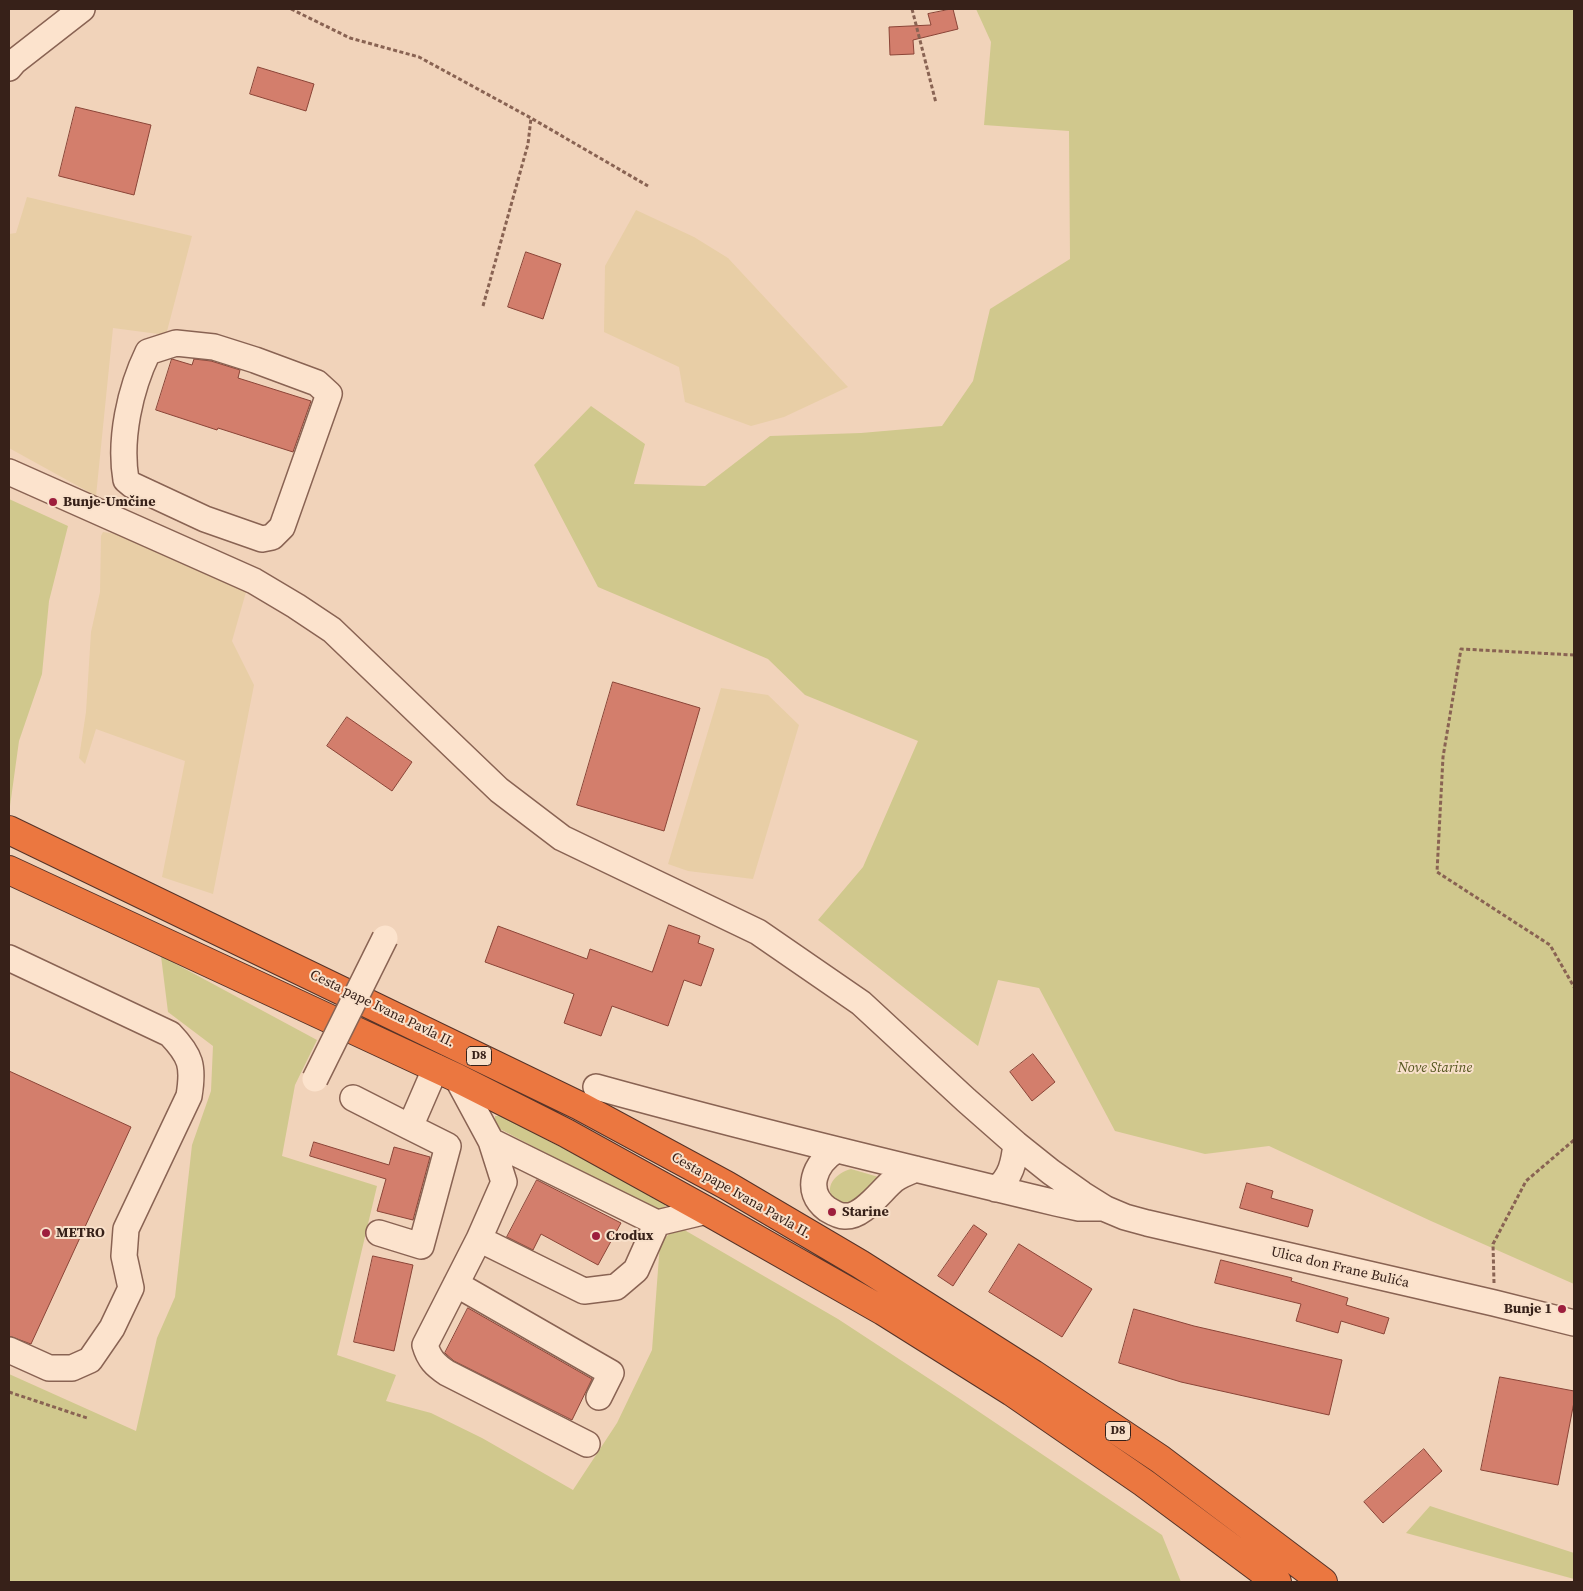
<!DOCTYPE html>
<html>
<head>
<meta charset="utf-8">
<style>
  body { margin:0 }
  #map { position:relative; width:1583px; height:1591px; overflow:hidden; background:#f1d3ba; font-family:"Source Serif 4",serif }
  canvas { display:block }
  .frame { position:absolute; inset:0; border:10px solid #372119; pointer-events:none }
</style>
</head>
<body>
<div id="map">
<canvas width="1583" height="1591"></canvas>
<div class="frame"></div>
</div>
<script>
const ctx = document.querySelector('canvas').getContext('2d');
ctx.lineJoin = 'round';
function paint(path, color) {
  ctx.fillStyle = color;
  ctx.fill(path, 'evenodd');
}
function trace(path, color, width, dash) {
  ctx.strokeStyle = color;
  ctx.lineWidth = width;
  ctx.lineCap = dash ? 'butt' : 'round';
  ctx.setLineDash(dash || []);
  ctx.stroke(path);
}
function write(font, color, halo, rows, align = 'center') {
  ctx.font = font + ' "Source Serif 4",serif';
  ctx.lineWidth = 4;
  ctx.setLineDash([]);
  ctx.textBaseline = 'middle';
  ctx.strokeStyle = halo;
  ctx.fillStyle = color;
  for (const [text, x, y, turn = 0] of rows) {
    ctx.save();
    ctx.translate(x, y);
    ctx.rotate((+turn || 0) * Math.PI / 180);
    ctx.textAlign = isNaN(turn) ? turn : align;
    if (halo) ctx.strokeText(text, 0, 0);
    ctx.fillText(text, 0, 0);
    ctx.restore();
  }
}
paint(new Path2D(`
  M27,197l165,39 -26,99 -53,-7 -17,168 -87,-48v-214l7,-1z
  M636,210l58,27 34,21 120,129 -64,30 -33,9 -66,-24 -6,-35 -75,-35 1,-66z
  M103,532l21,3 122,57 -14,49 22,44 -41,209 -51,-17 23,-116 -89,-32 -11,35 -6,-6 7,-46 5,-80 9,-40 1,-56z
  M721,688l47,7 31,30 -46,154 -65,-8 -20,-7z`), '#e8cea6');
paint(new Path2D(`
  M976,9h598v1275l-143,-63 -162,-75 -64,8 -90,-23 -76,-143 -41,-8 -20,66 -160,-126 45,-53 55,-126 -113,-46 -37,-36 -170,-72 -64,-122 57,-59 54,38 -11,40 71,2 65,-50 91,-3 81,-7 31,-45 17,-72 80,-50 -1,-128 -85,-6 7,-83z
  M9,499l59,27 -19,75 -7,73 -23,67 -9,65 -1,-1z
  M161,956l156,84 -22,45 -13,71 95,30 -40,169 59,20 -10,26 45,12 51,25 91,52 44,-67 35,-73 8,-107 11,-11 10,-4 157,91 122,80 202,136 19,47h-1172v-208l127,57 21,-93 18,-41 17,-152 19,-54 2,-45 -45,-34z
  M495,1116h7l164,87 -2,6h-12l-152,-80 -5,-7z
  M851,1169l31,9 -26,28c-6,-1 -15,-2 -20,-5 -15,-13 1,-29 15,-32z
  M1430,1506l144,47v26l-168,-46z`), '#d0c88d');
const building = new Path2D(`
  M953,9l5,20 -45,11 1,14 -24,1 -1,-28 42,-2 -3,-11z
  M258,67l56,17 -8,27 -56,-17z
  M76,107l75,18 -17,70 -75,-19z
  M526,252l35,12 -18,55 -35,-12z
  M172,359l20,6 2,-6 17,2 29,9 -2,8 73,23 -18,51 -75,-24 -1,2 -61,-20z
  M613,682l87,26 -36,123 -87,-26z
  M347,717l65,45 -20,29 -65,-45z
  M669,925l31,11 -2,7 16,6 -13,37 -17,-6 -16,46 -56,-20 -11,30 -37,-13 10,-29 -89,-32 13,-36 89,33 3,-10 62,23z
  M1033,1054l22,28 -23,19 -22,-29z
  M9,1071l122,56 -100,217 -22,-8z
  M314,1142l75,23 5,-18 36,10 -17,63 -36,-9 9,-32 -76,-23z
  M537,1180l84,43 -23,42 -57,-31 -8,16 -26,-13z
  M1247,1183l26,8 -2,7 42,12 -5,17 -68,-19z
  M974,1225l13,9 -34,52 -15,-10z
  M1019,1244l73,45 -30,48 -73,-45z
  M373,1256l40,9 -19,86 -40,-9z
  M1221,1260l71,18 -1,3 57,17 -2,7 43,13 -5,16 -43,-13 -3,12 -42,-12 5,-17 -86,-21z
  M468,1308l124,71 -20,41 -118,-59 -8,-7 -1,-1z
  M1134,1309l60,17 148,34 -13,55 -148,-33 -62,-19z
  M1500,1377l74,14v11l-16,83 -77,-15z
  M1424,1449l18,22 -59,52 -19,-21z`);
paint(building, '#d37e6c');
trace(building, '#8a4437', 1);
const minor = new Path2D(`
  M9,68l5,-6 68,-53
  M176,343l38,4 41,13 62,23 12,11 -47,133 -10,10 -10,2 -57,-20 -73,-34 -6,-5c-7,-41 4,-91 22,-128z
  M9,472l245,109 42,25 36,24 167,160 63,48 196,94 103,71 105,97 50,44 35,28 31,22 24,15 19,8 22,6 347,80 80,20
  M9,958l161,76c21,22 24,32 19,62l-63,133 -2,27 7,32 -19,40 -22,32 -18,8h-23l-40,-18
  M457,1078l34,63 166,82 50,-12
  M596,1087c152,42 306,79 460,116l23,5h22
  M353,1098l57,29 26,-60
  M491,1141l13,41 -25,57 105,52 32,-4 20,-17 21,-47
  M836,1150c-21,13 -33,41 -9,59 5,3 12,7 17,7 19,2 37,-26 51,-37 6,-4 14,-7 21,-10
  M996,1189c15,-11 18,-27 20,-45
  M379,1233l42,13 27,-100 -38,-19
  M479,1239l-54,106c4,14 10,20 22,28l140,71
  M456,1284l155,89 -12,24`);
const highway = new Path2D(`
  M9,830l571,276 146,79 134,79 173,110 127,85 163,123
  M9,870l448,208 109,55 141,78 176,100 129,81 132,91 133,99`);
trace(minor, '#896353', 28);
trace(highway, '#563328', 30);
trace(new Path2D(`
  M291,9l59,29 69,19 112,61 117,68
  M912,9l24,94
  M483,306l45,-162 3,-26
  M1574,655l-113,-6 -18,108 -6,115 113,73 24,42
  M1494,1283l-1,-39 33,-63 48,-41
  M9,1392l78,26`), '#896353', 3, [4, 2.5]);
trace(minor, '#fce3cd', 25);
trace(highway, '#eb7740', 28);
const minorBridge = new Path2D(`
  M315,1079l70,-141`);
trace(minorBridge, '#896353', 28, []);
trace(minorBridge, '#fce3cd', 25);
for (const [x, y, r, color] of [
  [53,502,5,"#9d1e3d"],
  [832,1212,5,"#9d1e3d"],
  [46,1233,5,"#9d1e3d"],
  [596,1236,5,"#9d1e3d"],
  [1562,1309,5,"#9d1e3d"]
]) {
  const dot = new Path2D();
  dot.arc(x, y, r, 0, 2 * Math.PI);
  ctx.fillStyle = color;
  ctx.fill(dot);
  trace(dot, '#f8e0ca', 2);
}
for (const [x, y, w] of [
  [479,1056,25],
  [1118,1431,25]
]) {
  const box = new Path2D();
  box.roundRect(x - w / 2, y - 9.5, w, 19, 4);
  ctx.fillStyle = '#f8e0ca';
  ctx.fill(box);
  trace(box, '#372119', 1);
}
write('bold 12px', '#372119', null, [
  ["D8",479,1056],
  ["D8",1118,1431]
]);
write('bold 14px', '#372119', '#f8e0ca', [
  ["Bunje-Umčine",63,502],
  ["Starine",842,1212],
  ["METRO",56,1233],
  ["Crodux",606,1236],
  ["Bunje 1",1552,1309,"right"]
], 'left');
write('14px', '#372119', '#f8e0ca', [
  ["Cesta pape Ivana Pavla II.",382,1009,26],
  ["Cesta pape Ivana Pavla II.",741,1196,30],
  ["Ulica don Frane Bulića",1340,1268,13]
]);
write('italic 14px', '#54551e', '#f8e0ca', [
  ["Nove Starine",1435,1068]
]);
</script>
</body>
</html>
